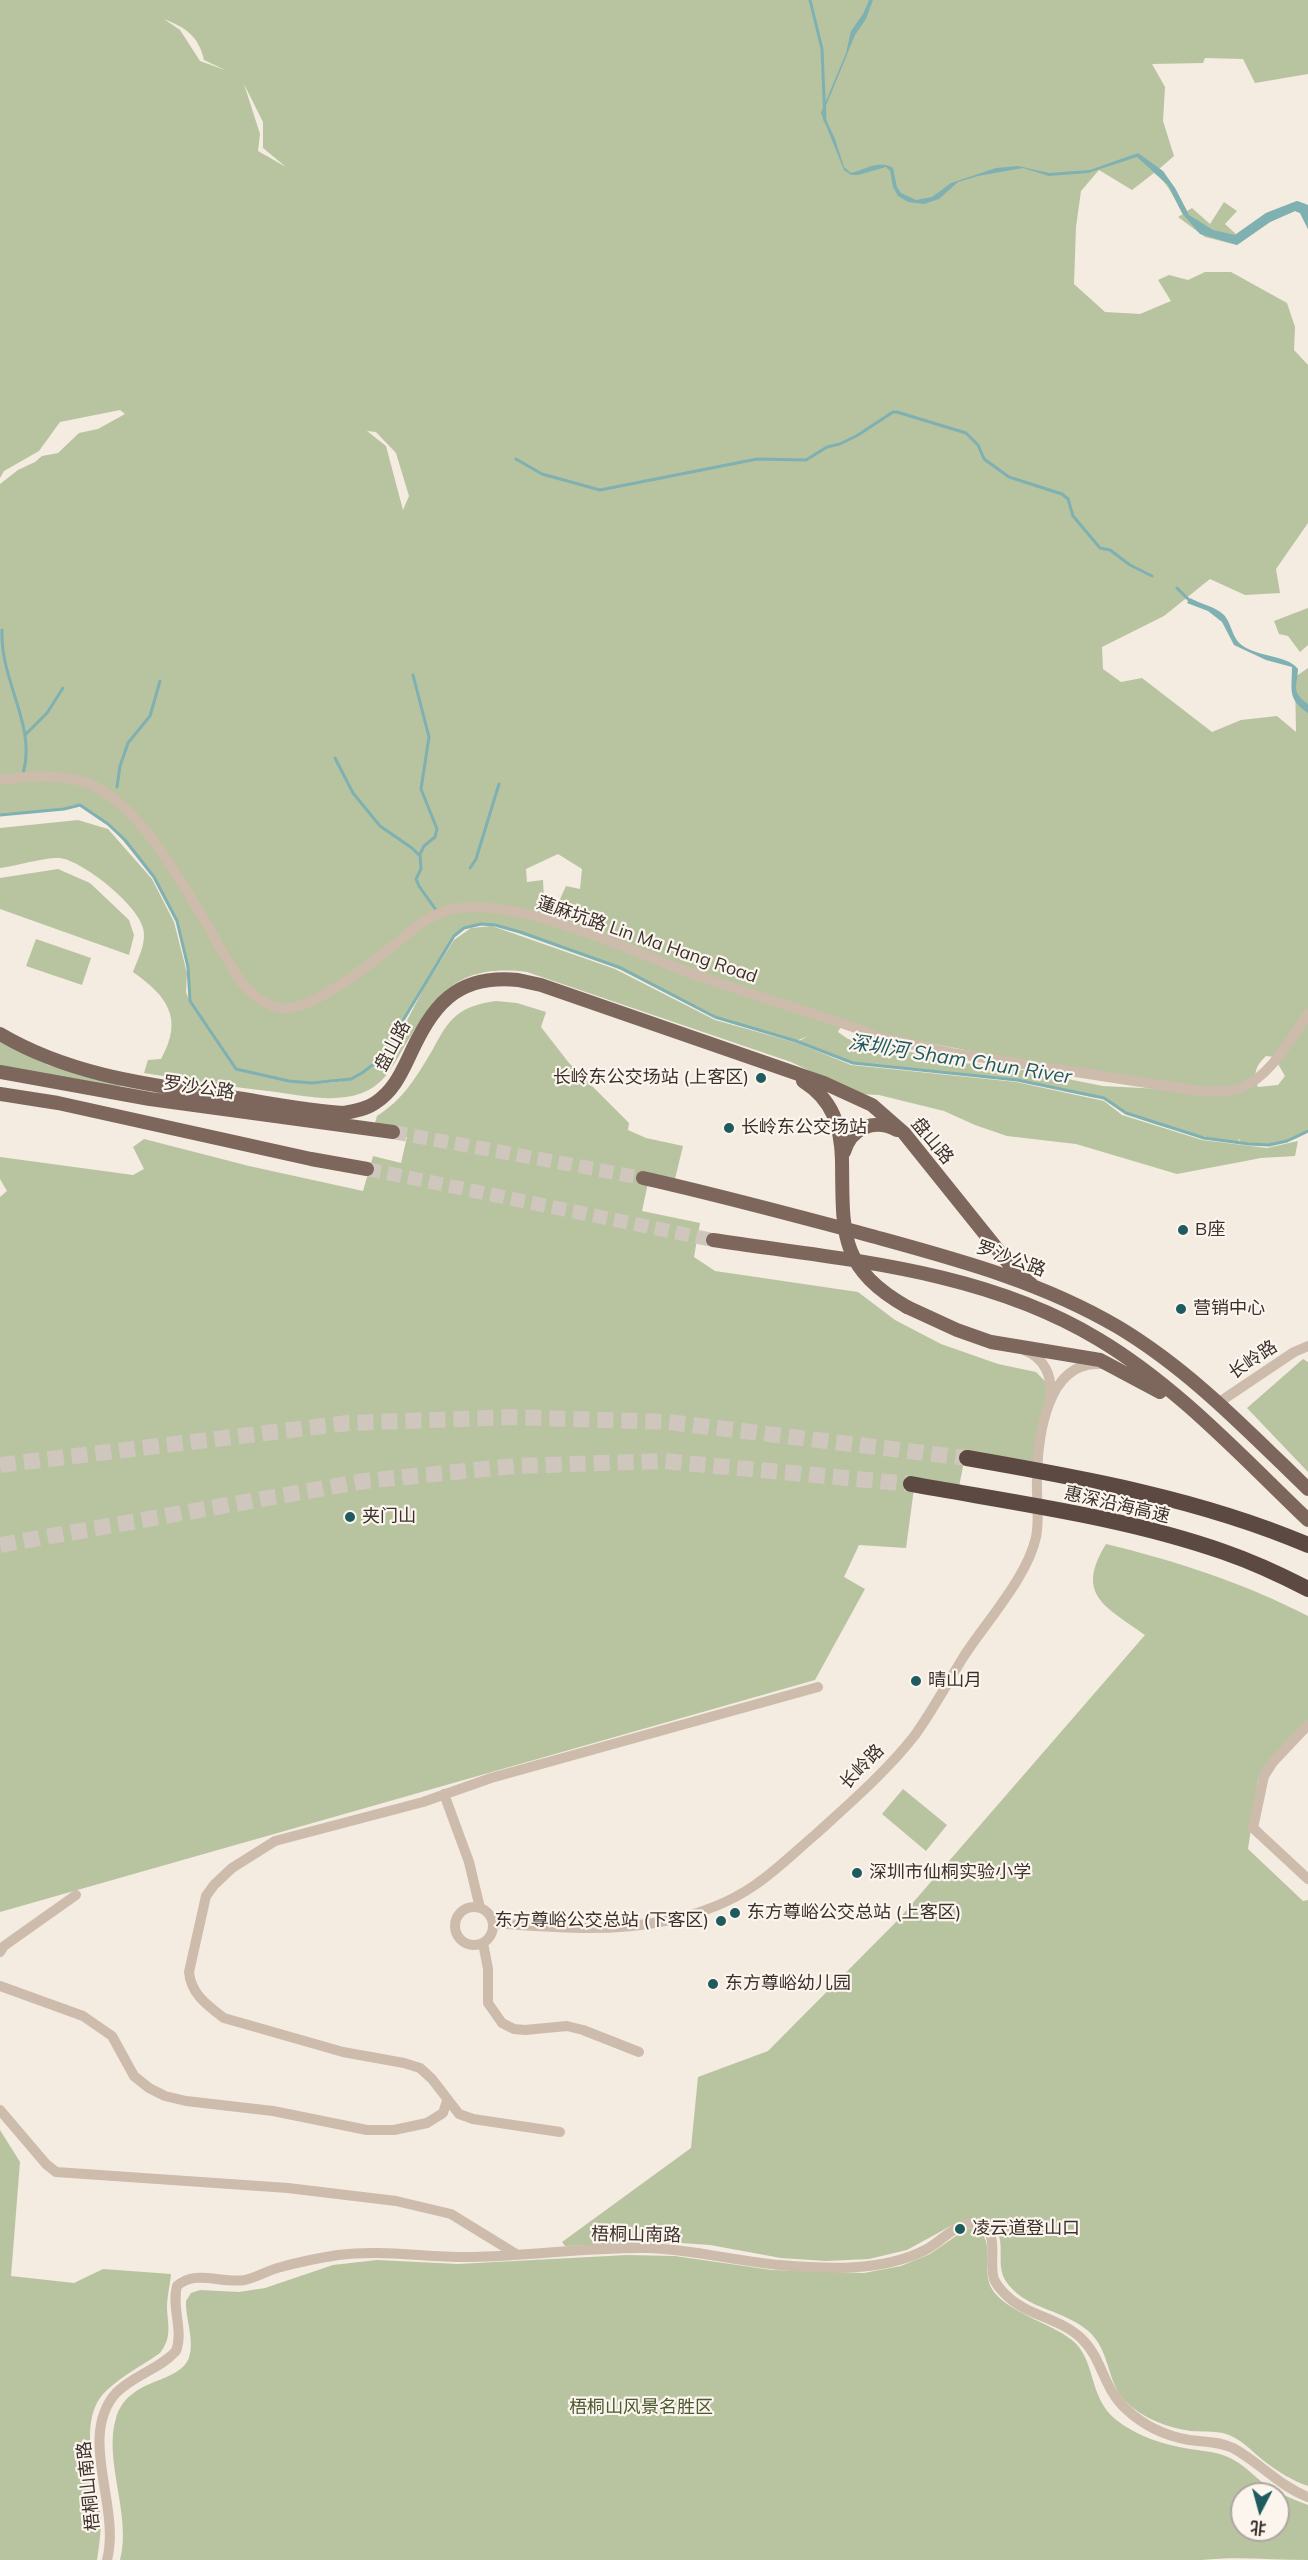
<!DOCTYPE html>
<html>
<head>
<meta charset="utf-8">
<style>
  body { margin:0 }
  #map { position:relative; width:1308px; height:2560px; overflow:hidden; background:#f4ebe1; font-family:Mulish,"Noto Sans SC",sans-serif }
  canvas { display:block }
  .north { position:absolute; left:1230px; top:2482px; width:60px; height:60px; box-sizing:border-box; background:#fbf5ee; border:2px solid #aea6a0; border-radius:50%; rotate:186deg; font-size:16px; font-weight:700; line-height:24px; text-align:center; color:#3b302b }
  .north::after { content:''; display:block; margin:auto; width:21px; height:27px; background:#1f5a5e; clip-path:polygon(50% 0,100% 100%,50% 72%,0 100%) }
</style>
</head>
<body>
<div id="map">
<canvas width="1308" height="2560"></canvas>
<div class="north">北</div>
</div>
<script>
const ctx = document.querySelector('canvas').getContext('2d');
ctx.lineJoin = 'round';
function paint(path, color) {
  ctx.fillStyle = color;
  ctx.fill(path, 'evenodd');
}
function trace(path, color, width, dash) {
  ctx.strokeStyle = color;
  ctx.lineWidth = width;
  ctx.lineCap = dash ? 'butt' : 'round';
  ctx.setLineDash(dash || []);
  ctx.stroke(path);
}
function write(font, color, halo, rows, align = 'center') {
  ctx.font = font + ' Mulish,"Noto Sans SC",sans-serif';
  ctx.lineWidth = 4.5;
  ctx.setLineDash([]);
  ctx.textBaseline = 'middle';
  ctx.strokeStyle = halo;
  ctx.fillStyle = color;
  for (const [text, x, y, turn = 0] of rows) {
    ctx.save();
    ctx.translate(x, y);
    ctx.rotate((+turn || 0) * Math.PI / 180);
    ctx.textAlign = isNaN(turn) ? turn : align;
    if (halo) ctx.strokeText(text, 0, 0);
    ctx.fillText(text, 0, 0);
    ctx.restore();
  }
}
paint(new Path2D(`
  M0,0h1308v74l-53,9 -12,-24 -38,-1 -2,5 -51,1 13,23 -2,34 11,35 -15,13 16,19 12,23 5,-3 18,16 14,-22 13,9 -12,13 11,10 30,-21 31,-12 11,4v24l-8,-16 -5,-2 -25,11 -33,23 -32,-8 -27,-20 5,-3c-9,-16 -14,-30 -29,-41l-22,17 -33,-20 -18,21 -5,36 -2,57 31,28 35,2 31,-13 -13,-21 11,-5 19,5 17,-8h26l56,31 8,24 -1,23 14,15v158l-32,46 4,24 -35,2 -35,-16 -46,37 -62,31 1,22 18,13 21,-4 70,54 29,-12 36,-4 19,16 -1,-55 13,-9v463c-18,15 -44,14 -66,12l-4,-5 2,5c-37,-6 -77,-14 -112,-29 -14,-7 -14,-16 -32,-16l-79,-18 -164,-17 -54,-22 9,-5 -12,5 -59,-16 -40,-16 -86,-44 -91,-33 -29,-8h-11l-19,6 -9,8 -65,109 16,-19 22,-42 29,-46 17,-12 21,-2 123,43 100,51 82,23 54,22 165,17 88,19 18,14 80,25 65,8 31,-7 -3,15 -34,2 -84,16 -101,-30 -69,-8 -32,-11 -31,-14 -65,-16 -20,-1 -68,-32 -264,-90c-74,-9 -93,26 -127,82 -9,16 -19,32 -38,39 -27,10 -58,3 -86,-1 -44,-5 -88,-12 -132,-19l4,-13 13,-1c23,-41 6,-63 -28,-87 5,-13 14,-30 10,-44 -5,-23 -60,-67 -83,-70 -14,-1 -45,8 -60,10v-40l78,-8 30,9 44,50 22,43 13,51 -1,19 3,8 -1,-27 -11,-52 -27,-49 -37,-43 -29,-22 -11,-2 -9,4 -64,6v-331l18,-14 17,-8 7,-6 16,-3 21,-20 19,-4 27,-15 -5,-4 -60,12 -21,29 -35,20 -4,7zM164,19c23,9 35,18 40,41l21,10 -25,-9 -20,-31zM244,84l19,38v26l23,19 -28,-16 2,-17zM367,431l9,1 20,21 13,43 -6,14 -17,-64zM558,854l24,15 -2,20 -14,-3 -16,35 -5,-2 -2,-39 -16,2 -1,-13zM841,1026l145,28 215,34 -2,3 -96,-5 -91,-18 -48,-5 -116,-24 -10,-7zM1266,1056l8,1 11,19 -7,9 -20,2c-6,-12 -2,-22 8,-31zM228,1058l8,11 53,12 23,2 36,-3c-41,9 -72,-2 -112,-10z
  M1308,608v37l-8,7 -12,-16 -9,-2 -5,-13z
  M58,869l32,14 39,37 5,15 -5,20 -129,-46v-31z
  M36,939l55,19 -9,27 -56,-19z
  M496,1001l21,2 29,9 -5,15 28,36 60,60 -1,7 18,8 37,8 -10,41 -25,-4 -6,28 58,12 -6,34 21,14 143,21 37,28 46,24 57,20 38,8 11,11 1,13 -13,69 -69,-14 -7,36 -44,-6 -9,67 -47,-3 -15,32 21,12 -50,91 -815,232v-715l7,-6 -7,-12v-22l133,18 11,-6 -11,-22 11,-8 105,27 114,25 10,-35 28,7 6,-26 -34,-7 4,-14c27,-17 40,-40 56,-67 7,-13 13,-25 24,-34 11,-9 25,-12 39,-14z
  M0,1042l48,23 72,19 -1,5 -119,-22z
  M1303,1359l5,3v110l-61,-64z
  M1106,1544c70,17 138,39 202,72v113l-50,50 -10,70 55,52 5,-1v586c-15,-5 -31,-15 -44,-25 -13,-10 -24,-24 -41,-28 -10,-2 -22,-1 -32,-2 -23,-3 -49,-13 -66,-30 -21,-23 -13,-54 -42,-74 -24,-18 -60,-19 -78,-47 -7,-12 -3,-27 -5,-40 -1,-5 -6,-11 -9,-16l-18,-5 -15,3 -51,28 -38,9 -43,2 -45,-3 -71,-13 -29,-2 -116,3 -3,-4 129,-94 7,-71 70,-26 129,-130 248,-286c-38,-28 -71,-39 -39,-91z
  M903,1789l44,36 -21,26 -44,-37z
  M0,2130l20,32 -9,114 63,7 29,-14 68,5c-1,11 -4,23 -4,34 1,18 5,30 -7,45 -17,12 -38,23 -53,37 -33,30 -8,91 -6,129 0,13 -2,28 -4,41h-97z
  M974,2228c24,11 6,41 18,61 14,23 59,34 80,51 24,19 16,56 43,79 21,17 49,26 75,30 14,2 28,3 40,9 13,6 22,16 33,25 13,10 30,16 45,22v55c-36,0 -71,-4 -106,0h-1082c12,-44 -17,-100 -4,-142 13,-41 59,-33 72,-58 8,-17 -3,-42 -2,-59l5,-8 9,-3 39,2 26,-4 68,-23 44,-5 81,4 169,-9 48,1 97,14 92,3 37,-7 29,-12 36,-25zM1242,2494h36v36h-36z`), '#b8c4a0');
paint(new Path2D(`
  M869,0h4l-7,19 -11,16 -32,78 12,26 9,28 7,6c14,-3 28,-14 42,-5l4,19 4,6 15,7 16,-3 19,-14 45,-15 22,-2 31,7 41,-3 48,-17 25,18 12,17 14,27 24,15 22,5 31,-22 31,-12 11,4v24l-8,-16 -5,-2 -25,11 -33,23 -37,-11 -18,-21 -14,-28 -31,-28 -49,16 -39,3 -26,-8 -45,8 -20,6 -19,17 -15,5 -16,-2 -10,-6 -5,-9 -3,-16 -4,-4 -28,8h-7l-7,-5 -23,-57 25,-60 5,-22 12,-17z
  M1190,598c10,6 25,8 34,17 8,9 8,24 19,31 16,11 44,9 55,23 -1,18 -7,23 10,35v9c-21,-14 -16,-23 -16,-46l-26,-7 -32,-15 -12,-23 -14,-11 -21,-8z`), '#7fb0b2');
trace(new Path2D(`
  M810,0l12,49 3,72
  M516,459l26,15 58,16 157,-31 49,1 21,-13 13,-3 18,-9 35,-23h4l69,21 12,12 6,14 25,18 53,17 6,5 5,17 27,32 10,2 20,15 22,11
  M1177,588l13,13
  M2,630c-2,52 35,95 21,144
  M413,675l16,62 -8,52 16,40 -2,8 -11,9 -4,8 1,15 -5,10 3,7 17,24
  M26,734l21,-21 16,-25
  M335,758l18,35 27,33 32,22 8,8
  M117,787l3,-21 8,-23 22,-27 10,-35
  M0,815l64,-6 16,-4 28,19 17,16 29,37 23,44 11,46 2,34 46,68 53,12 23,2 39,-4 11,-6 17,-13 75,-124 10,-8 17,-4 14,1 25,7 101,36 94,49 81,24 57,22 164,17 87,18 22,15 78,25 45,6 20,1 18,-4 21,-10
  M470,868l6,-9 23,-75`), '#7fb0b2', 3);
trace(new Path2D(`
  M393,1132l250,46
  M367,1169l346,71`), '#cfc6bd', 14, [14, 7]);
trace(new Path2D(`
  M0,1465l348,-42 165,-6 155,5 299,36
  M0,1545l365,-64 150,-15 148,-5 248,23`), '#cfc6bd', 16, [16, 8]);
trace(new Path2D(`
  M0,780c27,-4 61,-6 87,3 64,23 117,144 155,200 9,11 23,22 38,25 34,7 116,-65 144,-87 8,-4 16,-9 25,-11 66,-16 181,41 244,64 53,19 107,35 160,53l25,10 74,16 247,38c14,0 29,2 42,-3 30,-12 49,-49 67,-74
  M1024,1350c21,8 29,27 26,48
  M1218,1403l76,-51 14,-6
  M1308,1725l-35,37 -9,14 -11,52 55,51
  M444,1794l25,68 11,46
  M455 1926a19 19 0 1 1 38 0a19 19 0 1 1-38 0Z
  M493,1923c58,4 115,10 172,-2 31,-6 64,-18 90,-36 22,-15 41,-34 61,-51 33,-30 72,-64 99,-99 18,-25 33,-53 49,-79 22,-34 64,-80 72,-119 4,-20 0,-40 1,-61 1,-40 10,-115 63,-112
  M483,1943l5,26v34l14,20 12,6 11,1 42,-4 16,4 56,22
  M0,1952l4,-6 72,-51
  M0,1986l83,30 29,20 22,40 15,12 16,8 21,5 87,10 94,19h27l33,-7 16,-10 4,-12
  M0,2110l46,54 10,8 232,16 108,13 55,13 65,40
  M560,2132l-87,-13 -14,-5 -27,-35 -12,-11 -16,-5 -61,-11 -119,-34c-17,-13 -33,-24 -35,-46l17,-76 8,-11 18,-17 43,-27 148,-39 68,-24 327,-91
  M107,2560c14,-54 -30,-123 9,-167 17,-18 44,-24 60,-42 8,-21 -5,-43 1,-65 18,-17 45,-2 68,-6 13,-3 23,-10 36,-13 18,-5 38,-9 57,-12 45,-6 89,3 134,2 58,-1 116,-10 174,-9 45,1 89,13 134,17 46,4 102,7 145,-15 17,-8 36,-34 56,-25 19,8 7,38 13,54 2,5 7,11 11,15 21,22 56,24 77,45 20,19 21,49 44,70 17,16 40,27 63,31 15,2 29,1 44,8 26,14 46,38 75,49`), '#cdbbac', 10);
trace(new Path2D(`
  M0,1034c71,42 151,51 231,63 38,6 76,14 113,16 11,-2 22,-4 31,-10 17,-11 25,-27 33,-44 24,-53 47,-85 110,-79l23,5 283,98 48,22 32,28 110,137 18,15
  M0,1072l150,27 243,33
  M803,1081c30,19 38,45 39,79
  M0,1094l58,9 253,56 56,10
  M844,1152c7,-24 30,-34 53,-22
  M643,1178c76,17 150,37 225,57 87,24 172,46 250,92 72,43 130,104 190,162
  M713,1240c131,20 269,29 385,99 79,47 144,118 210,181
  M907,1307l50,23 34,12 109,18 60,32`), '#7d675c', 14);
trace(new Path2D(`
  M842,1160c1,73 -4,107 65,147`), '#7d675c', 14);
trace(new Path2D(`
  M967,1458c115,20 233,41 341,87
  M911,1484c104,19 213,33 313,68 29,10 57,23 84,37`), '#5c4a42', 16);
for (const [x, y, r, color] of [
  [761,1078,6,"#1f5a5e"],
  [729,1128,6,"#1f5a5e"],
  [1183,1230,6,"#1f5a5e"],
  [1181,1309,6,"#1f5a5e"],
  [350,1517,6,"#1f5a5e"],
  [916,1681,6,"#1f5a5e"],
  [857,1873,6,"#1f5a5e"],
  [735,1913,6,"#1f5a5e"],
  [721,1921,6,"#1f5a5e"],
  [713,1984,6,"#1f5a5e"],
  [960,2229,6,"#1f5a5e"]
]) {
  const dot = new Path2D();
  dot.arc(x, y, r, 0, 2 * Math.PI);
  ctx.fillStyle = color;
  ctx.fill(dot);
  trace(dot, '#fbf5ee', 2);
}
write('18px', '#3b302b', '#fbf5ee', [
  ["蓮麻坑路 Lin Ma Hang Road",647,940,19],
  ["盘山路",393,1046,-62],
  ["罗沙公路",199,1088,8],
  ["盘山路",932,1141,50],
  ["罗沙公路",1011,1259,20],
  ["长岭路",1253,1360,-34],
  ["惠深沿海高速",1117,1505,13],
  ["长岭路",862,1767,-46],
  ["梧桐山南路",636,2235,1],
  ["梧桐山南路",89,2486,-96]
]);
write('18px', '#3b302b', '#fbf5ee', [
  ["长岭东公交场站 (上客区)",749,1078,"right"],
  ["长岭东公交场站",741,1128],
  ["B座",1195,1230],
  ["营销中心",1193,1309],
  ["夹门山",362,1517],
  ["晴山月",928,1681],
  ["深圳市仙桐实验小学",869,1873],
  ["东方尊峪公交总站 (上客区)",747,1913],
  ["东方尊峪公交总站 (下客区)",709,1921,"right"],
  ["东方尊峪幼儿园",725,1984],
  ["凌云道登山口",972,2229]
], 'left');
write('18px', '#4a5a2e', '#fbf5ee', [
  ["梧桐山风景名胜区",641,2408]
]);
write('italic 20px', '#1f5a5e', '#fbf5ee', [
  ["深圳河 Sham Chun River",960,1060,9]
]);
</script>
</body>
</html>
